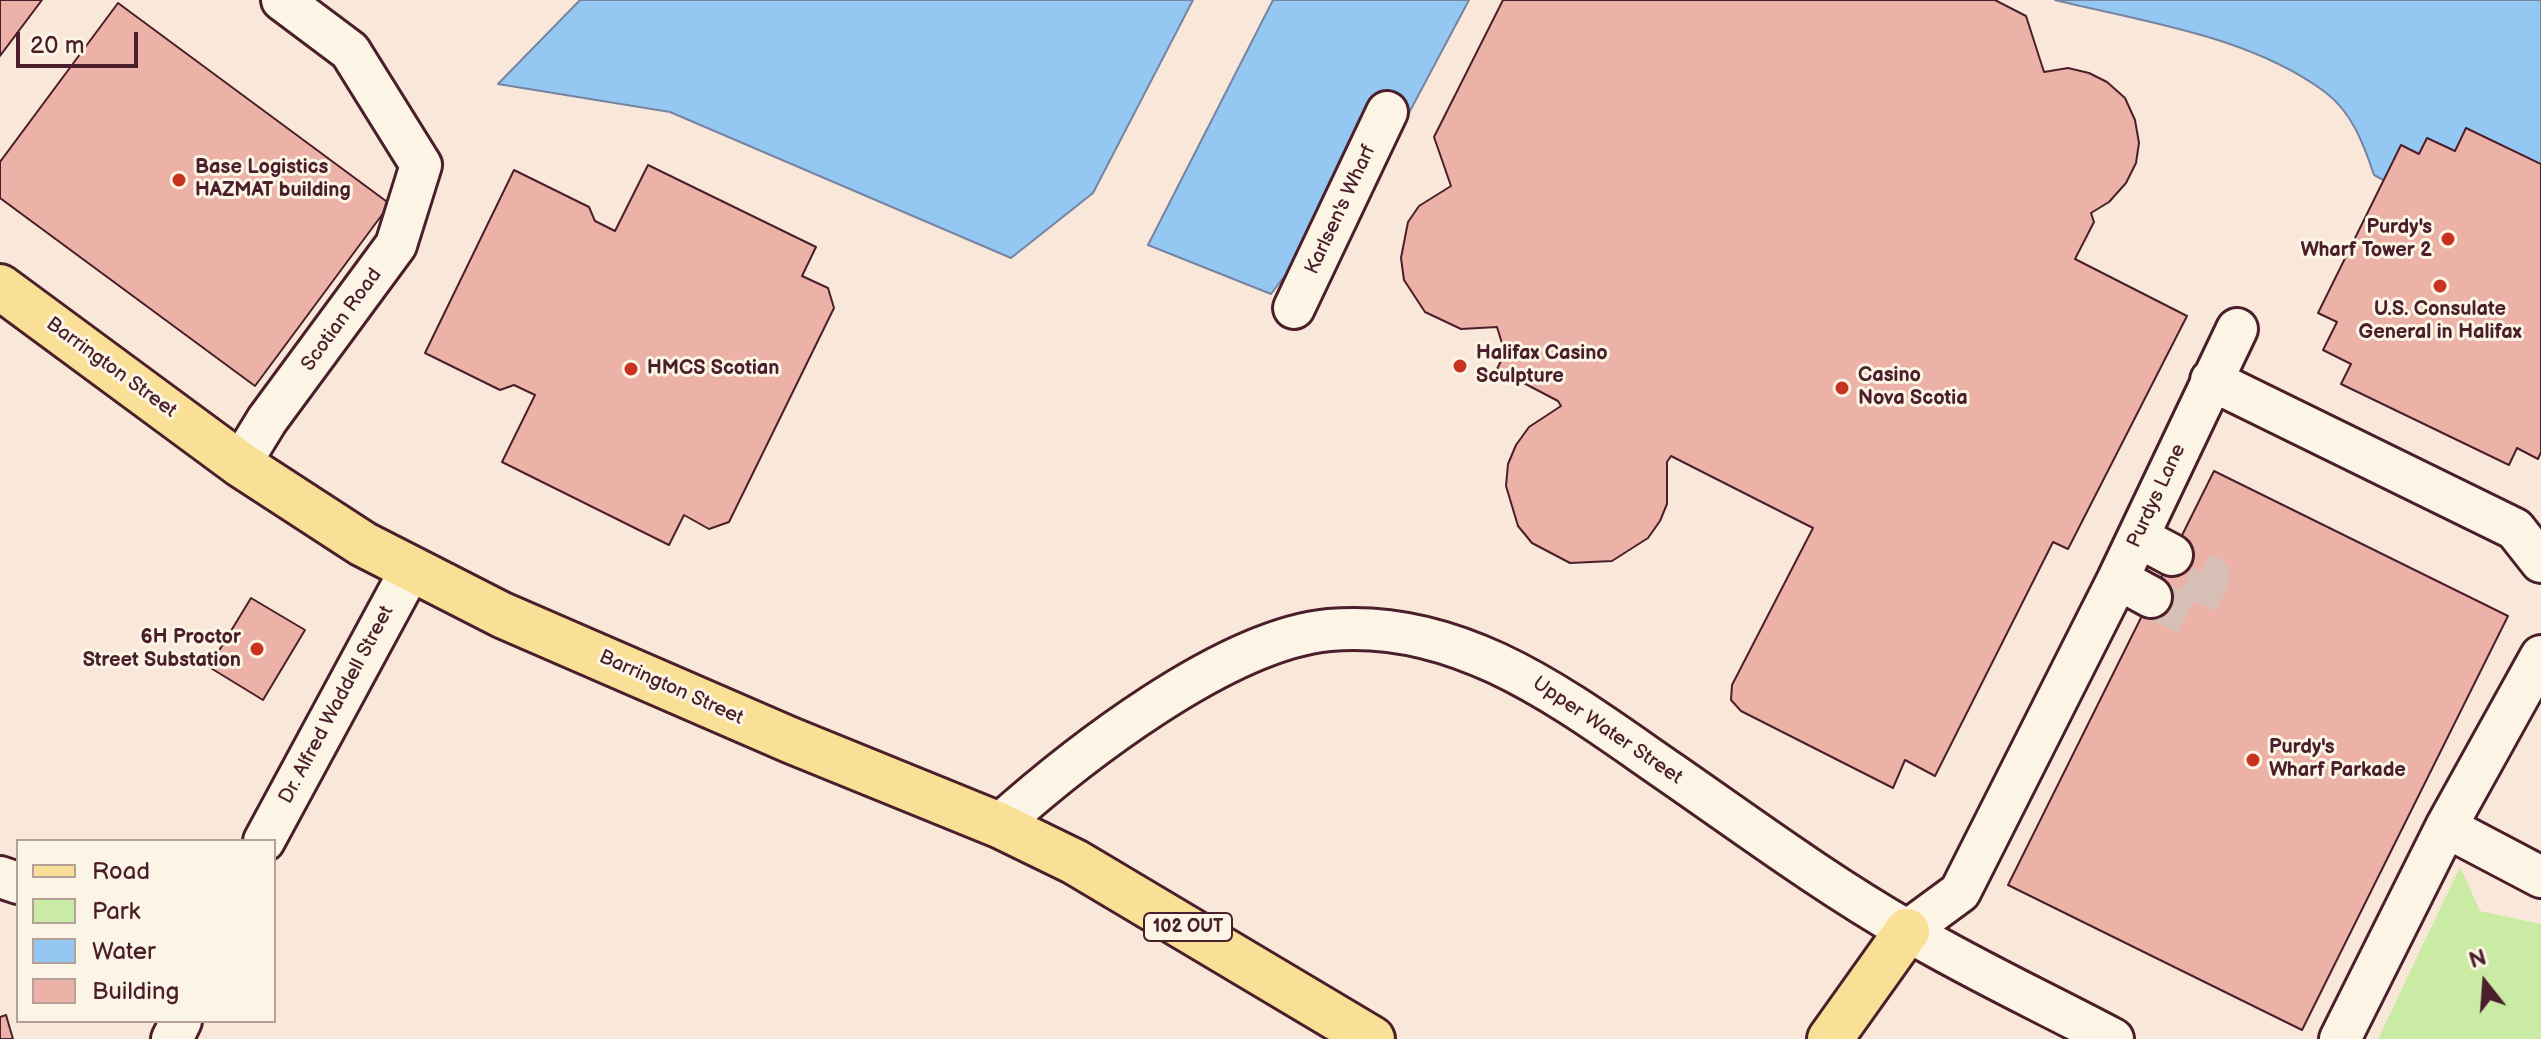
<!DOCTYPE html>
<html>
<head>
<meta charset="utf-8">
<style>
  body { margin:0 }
  #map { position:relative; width:2541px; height:1039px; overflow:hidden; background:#f9e8d9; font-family:"Balsamiq Sans",sans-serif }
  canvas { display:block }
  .legend { position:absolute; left:16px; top:839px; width:260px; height:184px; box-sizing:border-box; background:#fcf5e5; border:2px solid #b59f9b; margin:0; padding:10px 14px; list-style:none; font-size:24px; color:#4a1f2b }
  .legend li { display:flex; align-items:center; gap:16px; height:40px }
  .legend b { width:40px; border:2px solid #b59f9b }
  .north { position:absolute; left:2445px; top:943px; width:80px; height:80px; -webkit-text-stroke:6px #fcf5e5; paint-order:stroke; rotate:343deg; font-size:22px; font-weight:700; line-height:32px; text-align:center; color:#4a1f2b }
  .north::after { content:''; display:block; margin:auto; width:28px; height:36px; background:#4a1f2b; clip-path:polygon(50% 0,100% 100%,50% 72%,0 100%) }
  .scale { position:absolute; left:16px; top:32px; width:122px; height:36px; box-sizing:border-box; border:4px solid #4a1f2b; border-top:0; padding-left:10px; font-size:24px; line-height:28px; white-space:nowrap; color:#4a1f2b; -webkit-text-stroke:6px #fcf5e5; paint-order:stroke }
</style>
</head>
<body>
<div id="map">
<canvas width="2541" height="1039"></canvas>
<ul class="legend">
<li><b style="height:10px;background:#fadf96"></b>Road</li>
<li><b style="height:22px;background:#c9eba3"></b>Park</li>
<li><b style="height:22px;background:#94c8f2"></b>Water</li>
<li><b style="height:22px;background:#ecb2a7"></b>Building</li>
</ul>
<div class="north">N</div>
<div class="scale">20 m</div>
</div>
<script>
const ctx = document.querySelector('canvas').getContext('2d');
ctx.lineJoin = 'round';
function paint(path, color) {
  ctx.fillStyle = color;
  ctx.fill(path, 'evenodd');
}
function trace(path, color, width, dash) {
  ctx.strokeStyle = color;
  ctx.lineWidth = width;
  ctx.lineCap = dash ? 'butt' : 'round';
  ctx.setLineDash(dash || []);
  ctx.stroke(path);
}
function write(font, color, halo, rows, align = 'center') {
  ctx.font = font + ' "Balsamiq Sans",sans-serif';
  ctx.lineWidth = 6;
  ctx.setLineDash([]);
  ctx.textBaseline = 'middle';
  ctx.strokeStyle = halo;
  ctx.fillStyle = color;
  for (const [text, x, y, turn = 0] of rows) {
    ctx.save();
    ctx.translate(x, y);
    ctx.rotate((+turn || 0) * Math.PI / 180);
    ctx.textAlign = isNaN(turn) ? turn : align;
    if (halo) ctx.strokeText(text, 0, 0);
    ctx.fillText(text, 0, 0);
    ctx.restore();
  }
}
paint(new Path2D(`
  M2460,867l20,44 61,13v115h-163z`), '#c9eba3');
const water = new Path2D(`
  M580,0h613l-100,193 -82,65 -341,-146 -172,-28z
  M1273,0h196l-100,188 -35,23 -63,83 -123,-49z
  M2055,0h486v263l-167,-88c-10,-30 -22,-63 -49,-83 -75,-56 -181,-70 -270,-92z`);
paint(water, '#94c8f2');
trace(water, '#7684a2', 2);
const building = new Path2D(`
  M0,0h42l-42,56z
  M1503,0h492l31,16 18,56 24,-4 21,5 18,9 18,16 10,22 4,23 -3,20 -10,20 -17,19 -18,11 3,9 -19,37 112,57 -119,233 -15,-7 -118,234 -30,-16 -12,28 -152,-77 -10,-11 1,-15 81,-157 -142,-72 -4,6v42l-7,17 -12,17 -36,23 -42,2 -38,-20 -14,-17 -12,-40 2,-22 8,-19 13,-18 32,-21 -3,-5 -61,-32 8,-16 -8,-26 -36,2 -36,-17 -21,-32 -3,-22 7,-36 11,-16 32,-20 -17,-49z
  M118,3l272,201 -135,182 -255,-188v-36z
  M2466,128l75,36v288l-3,7 -21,-11 -8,17 -168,-81 10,-20 -28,-14 14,-28 -19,-9 83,-168 18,9 8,-16 28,13z
  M648,165l168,82 -14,29 26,12 6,20 -105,214 -20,7 -25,-14 -15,30 -167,-83 33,-67 -21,-10 -14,5 -75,-37 89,-183 75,37 6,14 20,10z
  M2214,471l294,145 -206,414 -294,-145z
  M251,598l54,32 -42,70 -54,-33z
  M6,1015l7,24h-13v-22z`);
paint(building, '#ecb2a7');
trace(building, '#4a1f2b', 2);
trace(new Path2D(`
  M2151,597l40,20 19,-41 -38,-21`), '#d6c0b6', 40, [40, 20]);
const minor = new Path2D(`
  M1294,308l93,-196
  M2211,380l304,149 26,33
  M240,464l27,-44 129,-175 25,-80 -71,-114 -68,-51
  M2138,537l34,18
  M2118,579l33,18
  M999,825c77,-69 225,-185 330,-195 133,-12 239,72 342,143 78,54 155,111 237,158 66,39 137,72 205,108
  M2446,827l95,50
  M264,841l147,-272
  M0,877l18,6
  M1907,931l53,-39 158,-313 119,-250
  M172,1039l9,-18
  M2340,1039l106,-212 95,-171`);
const major = new Path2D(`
  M0,287l240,177 123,80 139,71 288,125 209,85 76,37 297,177
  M1830,1039l77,-108`);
trace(minor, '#4a1f2b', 46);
trace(major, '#4a1f2b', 50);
trace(minor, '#fcf5e5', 40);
trace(major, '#fadf96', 44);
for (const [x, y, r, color] of [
  [179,180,8,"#c8321e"],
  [2448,239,8,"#c8321e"],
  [2440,286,8,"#c8321e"],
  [1460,366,8,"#c8321e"],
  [631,369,8,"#c8321e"],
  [1842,388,8,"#c8321e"],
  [257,649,8,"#c8321e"],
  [2253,760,8,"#c8321e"]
]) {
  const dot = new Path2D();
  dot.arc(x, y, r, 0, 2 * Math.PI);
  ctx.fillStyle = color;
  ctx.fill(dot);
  trace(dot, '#fcf5e5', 3);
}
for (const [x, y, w] of [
  [1188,927,88]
]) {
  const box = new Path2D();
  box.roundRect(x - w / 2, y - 14, w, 28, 6);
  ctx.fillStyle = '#fcf5e5';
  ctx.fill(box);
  trace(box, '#4a1f2b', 2);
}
write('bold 18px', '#4a1f2b', null, [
  ["102 OUT",1188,927]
]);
write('bold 20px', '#4a1f2b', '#fcf5e5', [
  ["Base Logistics",195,168],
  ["HAZMAT building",195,191],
  ["Purdy's",2432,228,"right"],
  ["Wharf Tower 2",2432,251,"right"],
  ["U.S. Consulate",2440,310,"center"],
  ["General in Halifax",2440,333,"center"],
  ["Halifax Casino",1476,354],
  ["Sculpture",1476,377],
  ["HMCS Scotian",647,369],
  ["Casino",1858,376],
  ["Nova Scotia",1858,399],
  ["6H Proctor",241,638,"right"],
  ["Street Substation",241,661,"right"],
  ["Purdy's",2269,748],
  ["Wharf Parkade",2269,771]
], 'left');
write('20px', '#4a1f2b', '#fcf5e5', [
  ["Karlsen's Wharf",1341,210,-65],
  ["Scotian Road",342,320,-54],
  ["Barrington Street",111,368,36],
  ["Purdys Lane",2157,496,-65],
  ["Barrington Street",671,688,24],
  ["Dr. Alfred Waddell Street",337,705,-62],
  ["Upper Water Street",1607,731,34]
]);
</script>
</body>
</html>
